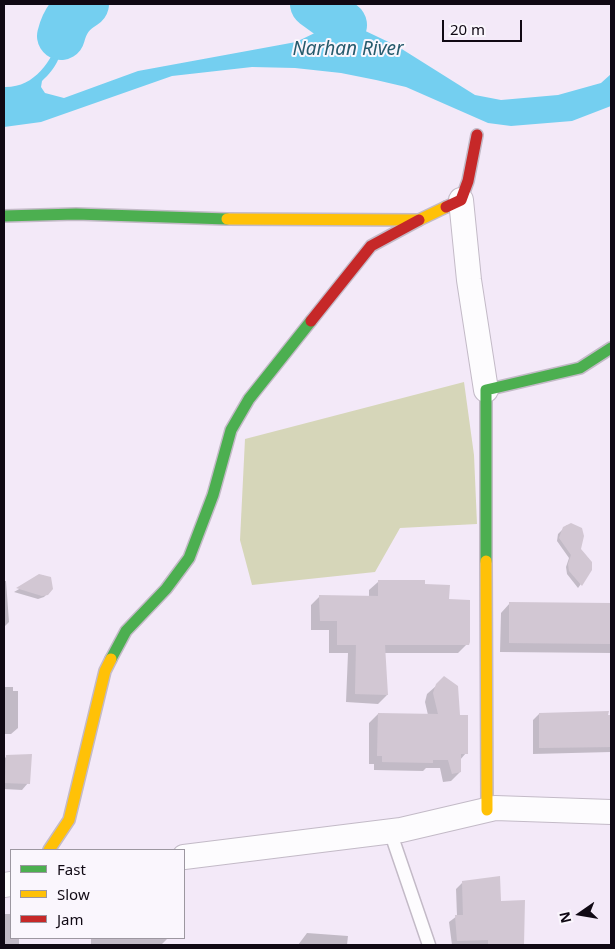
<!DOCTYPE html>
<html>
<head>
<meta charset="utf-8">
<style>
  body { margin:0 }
  #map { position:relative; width:615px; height:949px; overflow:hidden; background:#f3e9f8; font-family:"Noto Sans",sans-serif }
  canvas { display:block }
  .frame { position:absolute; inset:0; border:5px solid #100914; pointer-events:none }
  .legend { position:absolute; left:10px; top:849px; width:175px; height:90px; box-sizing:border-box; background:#faf6fd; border:1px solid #9c97a0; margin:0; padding:6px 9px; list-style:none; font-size:15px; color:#100914 }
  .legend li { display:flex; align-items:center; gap:10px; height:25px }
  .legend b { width:25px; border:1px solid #9c97a0 }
  .north { position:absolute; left:555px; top:889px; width:50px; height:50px; -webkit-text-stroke:4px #faf6fd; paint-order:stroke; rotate:257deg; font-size:14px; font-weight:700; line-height:20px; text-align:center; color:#100914 }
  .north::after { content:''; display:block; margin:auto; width:18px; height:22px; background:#100914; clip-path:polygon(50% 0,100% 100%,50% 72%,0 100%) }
  .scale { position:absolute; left:442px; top:20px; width:80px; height:22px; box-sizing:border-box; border:2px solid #100914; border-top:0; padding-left:6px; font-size:15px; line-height:18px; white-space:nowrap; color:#100914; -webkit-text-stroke:4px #faf6fd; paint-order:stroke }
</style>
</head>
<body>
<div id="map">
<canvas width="615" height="949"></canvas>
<div class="frame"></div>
<ul class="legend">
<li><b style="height:6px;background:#4caf50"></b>Fast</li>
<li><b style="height:6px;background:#ffc107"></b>Slow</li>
<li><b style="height:6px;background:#c62828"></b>Jam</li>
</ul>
<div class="north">N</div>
<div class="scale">20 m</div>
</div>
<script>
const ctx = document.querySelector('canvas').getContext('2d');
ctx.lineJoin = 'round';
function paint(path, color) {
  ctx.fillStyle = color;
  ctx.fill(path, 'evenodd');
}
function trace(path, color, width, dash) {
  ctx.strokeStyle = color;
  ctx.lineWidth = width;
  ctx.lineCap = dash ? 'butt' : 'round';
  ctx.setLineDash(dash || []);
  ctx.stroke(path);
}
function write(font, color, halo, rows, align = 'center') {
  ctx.font = font + ' "Noto Sans",sans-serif';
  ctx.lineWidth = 4;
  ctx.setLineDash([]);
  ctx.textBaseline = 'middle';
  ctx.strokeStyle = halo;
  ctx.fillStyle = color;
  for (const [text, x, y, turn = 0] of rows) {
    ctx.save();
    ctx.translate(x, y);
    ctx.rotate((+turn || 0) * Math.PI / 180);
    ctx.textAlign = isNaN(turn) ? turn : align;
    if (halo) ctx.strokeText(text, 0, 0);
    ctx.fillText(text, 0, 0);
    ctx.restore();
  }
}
paint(new Path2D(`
  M464,382l10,73 3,69 -77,4 -25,44 -123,13 -12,-45 5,-101z`), '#d6d6b9');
paint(new Path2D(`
  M343,25l14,2 40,19 78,49 26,5 57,-5 43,-12 10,-9v32l-39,15 -61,5 -23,-3 -82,-36 -30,-7 -35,-7 -46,-5 -43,-1 -80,9 -131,46 -37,5v-40c31,1 47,-26 57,-51 2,20 -5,32 -19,45l-1,6 4,6 19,5 74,-27 158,-29 25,-12z`), '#74cff0');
paint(new Path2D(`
  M567,525l13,24 9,10 2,11 -13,18 -11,-14 -1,-7 3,-9 -12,-17 1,-7z
  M43,575l9,14 -8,8 -6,2 -24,-7z
  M4,581h2l3,41 -5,5z
  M378,582l45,3 25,15 19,44 -9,9h-74l3,42 -9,9 -32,-2 2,-49h-19v-23h-18v-25l9,-9 49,1v-7z
  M510,603l101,2v48l-111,-1 1,-39z
  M445,678l14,38 7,37 -6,7v12l-9,9 -8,1 -3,-14h-14l-3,3 -49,-1v-6h-5v-41l9,-9 50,1 -3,-13 2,-8z
  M4,687h9v4h5v37l-7,6h-7z
  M539,714l72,2v36l-78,2v-34z
  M7,756l21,27 -6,7 -18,-1v-30z
  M462,883l38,20 24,-2 -2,44h-70l-3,-23 8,-6 -1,-27z
  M4,914h7v24h8v7h-15z
  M307,933l41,3 -1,9h-49z
  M91,938h76v1l-6,6h-70z`), '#0003');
trace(new Path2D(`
  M314,4l29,21
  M61,36c4,-16 11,-24 24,-32`), '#74cff0', 48);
paint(new Path2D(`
  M571,523l11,5 2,8 -3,13 11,13v8l-10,16 -13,-15 -1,-7 3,-9 -12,-17 4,-11z
  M39,574l12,3 2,12 -5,6 -6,1 -26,-8z
  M378,580h47v4l25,1 -1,14 21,1v42l-1,3h-84l3,50 -33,-1 1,-49h-19v-24h-17l-1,-26 59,1z
  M509,602l102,1v41l-102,-1z
  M444,676l14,10 2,29h8v39h-7v18l-9,2 -4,-14h-15v3l-51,-1v-6h-5l1,-43 60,1 -5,-21 3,-9z
  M609,711l-1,4h3v32l-72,1v-35z
  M32,754l-2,30 -25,-1 1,-28z
  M500,876l1,25 24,-1 -1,45h-36v-5l-31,1 -2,-26h8l-1,-34z`), '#d2c7d3');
const lane = new Path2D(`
  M390,831l39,114`);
const street = new Path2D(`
  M461,200l8,80 17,110
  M184,857l217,-27 94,-22 116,4
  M4,885l7,-1`);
const fast = new Path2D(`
  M4,216l72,-2 151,5
  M486,561v-171l94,-22 31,-20
  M111,659l15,-28 40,-42 23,-31 24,-63 18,-65 18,-31 62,-78`);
const slow = new Path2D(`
  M227,219l192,1 27,-13
  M486,561l1,249
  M49,850l20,-30 36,-149 6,-12`);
const jam = new Path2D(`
  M446,207l15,-7 7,-19 9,-46
  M311,321l60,-75 48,-26`);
trace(lane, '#c3bac7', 15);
trace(street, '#c3bac7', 26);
trace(fast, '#c3bac7', 14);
trace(slow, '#c3bac7', 14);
trace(jam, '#c3bac7', 14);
trace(lane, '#fdfcfe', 12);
trace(street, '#fdfcfe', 24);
trace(fast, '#4caf50', 11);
trace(slow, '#ffc107', 11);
trace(jam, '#c62828', 11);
write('italic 19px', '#275b6d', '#faf6fd', [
  ["Narhan River",348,50]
]);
</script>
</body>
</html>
